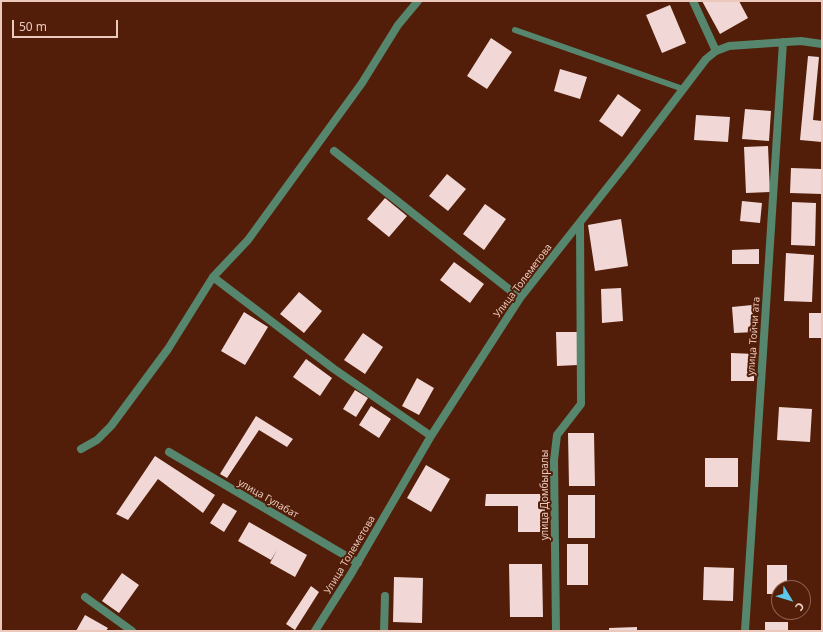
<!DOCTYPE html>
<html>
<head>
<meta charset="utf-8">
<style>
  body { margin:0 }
  #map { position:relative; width:823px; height:632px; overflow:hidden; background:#521e09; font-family:"Noto Sans",sans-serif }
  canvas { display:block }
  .frame { position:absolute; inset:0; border:2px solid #ebc9bd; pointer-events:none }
  .north { position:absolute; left:771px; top:580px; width:40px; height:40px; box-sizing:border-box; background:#521e09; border:1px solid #8f6251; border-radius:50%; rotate:128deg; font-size:11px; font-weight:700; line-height:16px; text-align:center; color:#ebc9bd }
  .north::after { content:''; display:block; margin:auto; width:14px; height:18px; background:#5cc7e8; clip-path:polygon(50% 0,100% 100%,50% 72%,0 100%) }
  .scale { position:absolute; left:12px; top:20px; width:106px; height:18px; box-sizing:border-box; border:2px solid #ebc9bd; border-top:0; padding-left:5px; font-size:12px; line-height:14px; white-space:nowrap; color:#ebc9bd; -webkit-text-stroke:3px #521e09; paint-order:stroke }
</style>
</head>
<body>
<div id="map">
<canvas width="823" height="632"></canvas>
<div class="frame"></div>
<div class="north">С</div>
<div class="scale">50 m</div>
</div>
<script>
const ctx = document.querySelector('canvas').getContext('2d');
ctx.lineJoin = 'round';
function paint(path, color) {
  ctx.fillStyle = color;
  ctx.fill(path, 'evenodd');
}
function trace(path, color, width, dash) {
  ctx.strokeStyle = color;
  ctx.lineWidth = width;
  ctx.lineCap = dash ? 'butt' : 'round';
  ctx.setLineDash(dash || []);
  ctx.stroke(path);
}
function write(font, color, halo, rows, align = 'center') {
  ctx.font = font + ' "Noto Sans",sans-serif';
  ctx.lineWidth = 4;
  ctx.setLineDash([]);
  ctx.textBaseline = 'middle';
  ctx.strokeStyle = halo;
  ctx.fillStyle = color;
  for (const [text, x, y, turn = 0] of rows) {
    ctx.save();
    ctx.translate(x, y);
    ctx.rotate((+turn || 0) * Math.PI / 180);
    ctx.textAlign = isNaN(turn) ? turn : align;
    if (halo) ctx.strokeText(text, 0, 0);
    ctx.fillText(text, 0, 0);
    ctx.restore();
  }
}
paint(new Path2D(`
  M702,1h37l9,17 -28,16z
  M670,5l16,38 -24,10 -16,-38z
  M491,38l21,14 -25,37 -20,-13z
  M808,56l11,1 -6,63 9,1v21l-22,-2z
  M560,69l27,8 -7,22 -26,-8z
  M618,94l23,16 -19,27 -23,-16z
  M745,109l26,2 -2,30 -27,-2z
  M696,115l34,2 -2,25 -34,-2z
  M768,146l2,46 -24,1 -2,-46z
  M791,168l31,1v25l-32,-1z
  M447,174l19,15 -18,22 -19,-15z
  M385,198l22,18 -18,21 -22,-18z
  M742,201l20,2 -2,20 -20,-2z
  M792,202l24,1 -1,43 -24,-1z
  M485,204l21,15 -22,31 -21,-16z
  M621,219l7,47 -33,5 -7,-46z
  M759,249v15h-27v-14z
  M786,253l28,2 -2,47 -28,-1z
  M454,262l30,22 -14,19 -30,-23z
  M621,288l2,33 -21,2 -1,-34z
  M299,292l23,19 -18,22 -24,-19z
  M752,305l3,27 -21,1 -2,-26z
  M244,312l24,15 -23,38 -24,-14z
  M809,313h13v25h-13z
  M556,332h21l1,33 -21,1z
  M363,333l20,14 -18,27 -21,-14z
  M731,353l24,1 -1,27h-23z
  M306,359l26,19 -12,18 -27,-19z
  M417,378l17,10 -15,27 -17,-9z
  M355,390l13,8 -12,19 -13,-8z
  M371,406l20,13 -12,19 -20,-13z
  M779,407l33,2 -2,33 -33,-2z
  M256,416l37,23 -6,8 -28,-17 -32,48 -7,-4z
  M568,433h26l1,53h-26z
  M155,456l60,39 -12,18 -45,-34 -30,41 -12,-6z
  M705,458h33v29h-33z
  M426,465l24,14 -19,33 -24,-14z
  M486,494h59v38h-27v-26h-33z
  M568,495h27v43h-27z
  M223,503l14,8 -13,21 -14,-9z
  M249,522l58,33 -12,22 -25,-14 7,-13 -6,10 -33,-19z
  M567,544h21v41h-21z
  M509,564h33l1,53h-33z
  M767,565h20v23h-8v6h-12z
  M704,567l30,1 -1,33 -30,-1z
  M122,573l17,12 -20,28 -17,-12z
  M394,577l29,1 -1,45 -29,-1z
  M311,586l8,6 -24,38 -9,-6z
  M85,615l23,13 -2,3h-30z
  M765,622h23v9h-23z
  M637,627v4h-28v-3z`), '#f1d8d6');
trace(new Path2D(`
  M515,30l168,59`), '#56866d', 6);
trace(new Path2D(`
  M693,1l23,50
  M334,151l186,147
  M213,277l121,92 97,67
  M81,449l16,-9 14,-14 57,-77 45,-72 35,-37 114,-157 36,-58 20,-24
  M169,452l189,111
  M85,597l47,34
  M315,631l36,-57 80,-138 89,-138 110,-139 76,-100 10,-8 13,-5 72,-5 21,3
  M384,631l1,-35
  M556,631l-2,-171 3,-25 24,-31 -1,-181
  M745,631l38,-589`), '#56866d', 8);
write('10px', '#ebc9bd', '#521e09', [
  ["Улица Толеметова",523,281,-53],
  ["улица Тойчи ата",754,336,-86],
  ["улица Домбыралы",545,495,-90],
  ["улица Гулабат",268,499,30],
  ["Улица Толеметова",350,555,-59]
]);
</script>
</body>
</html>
